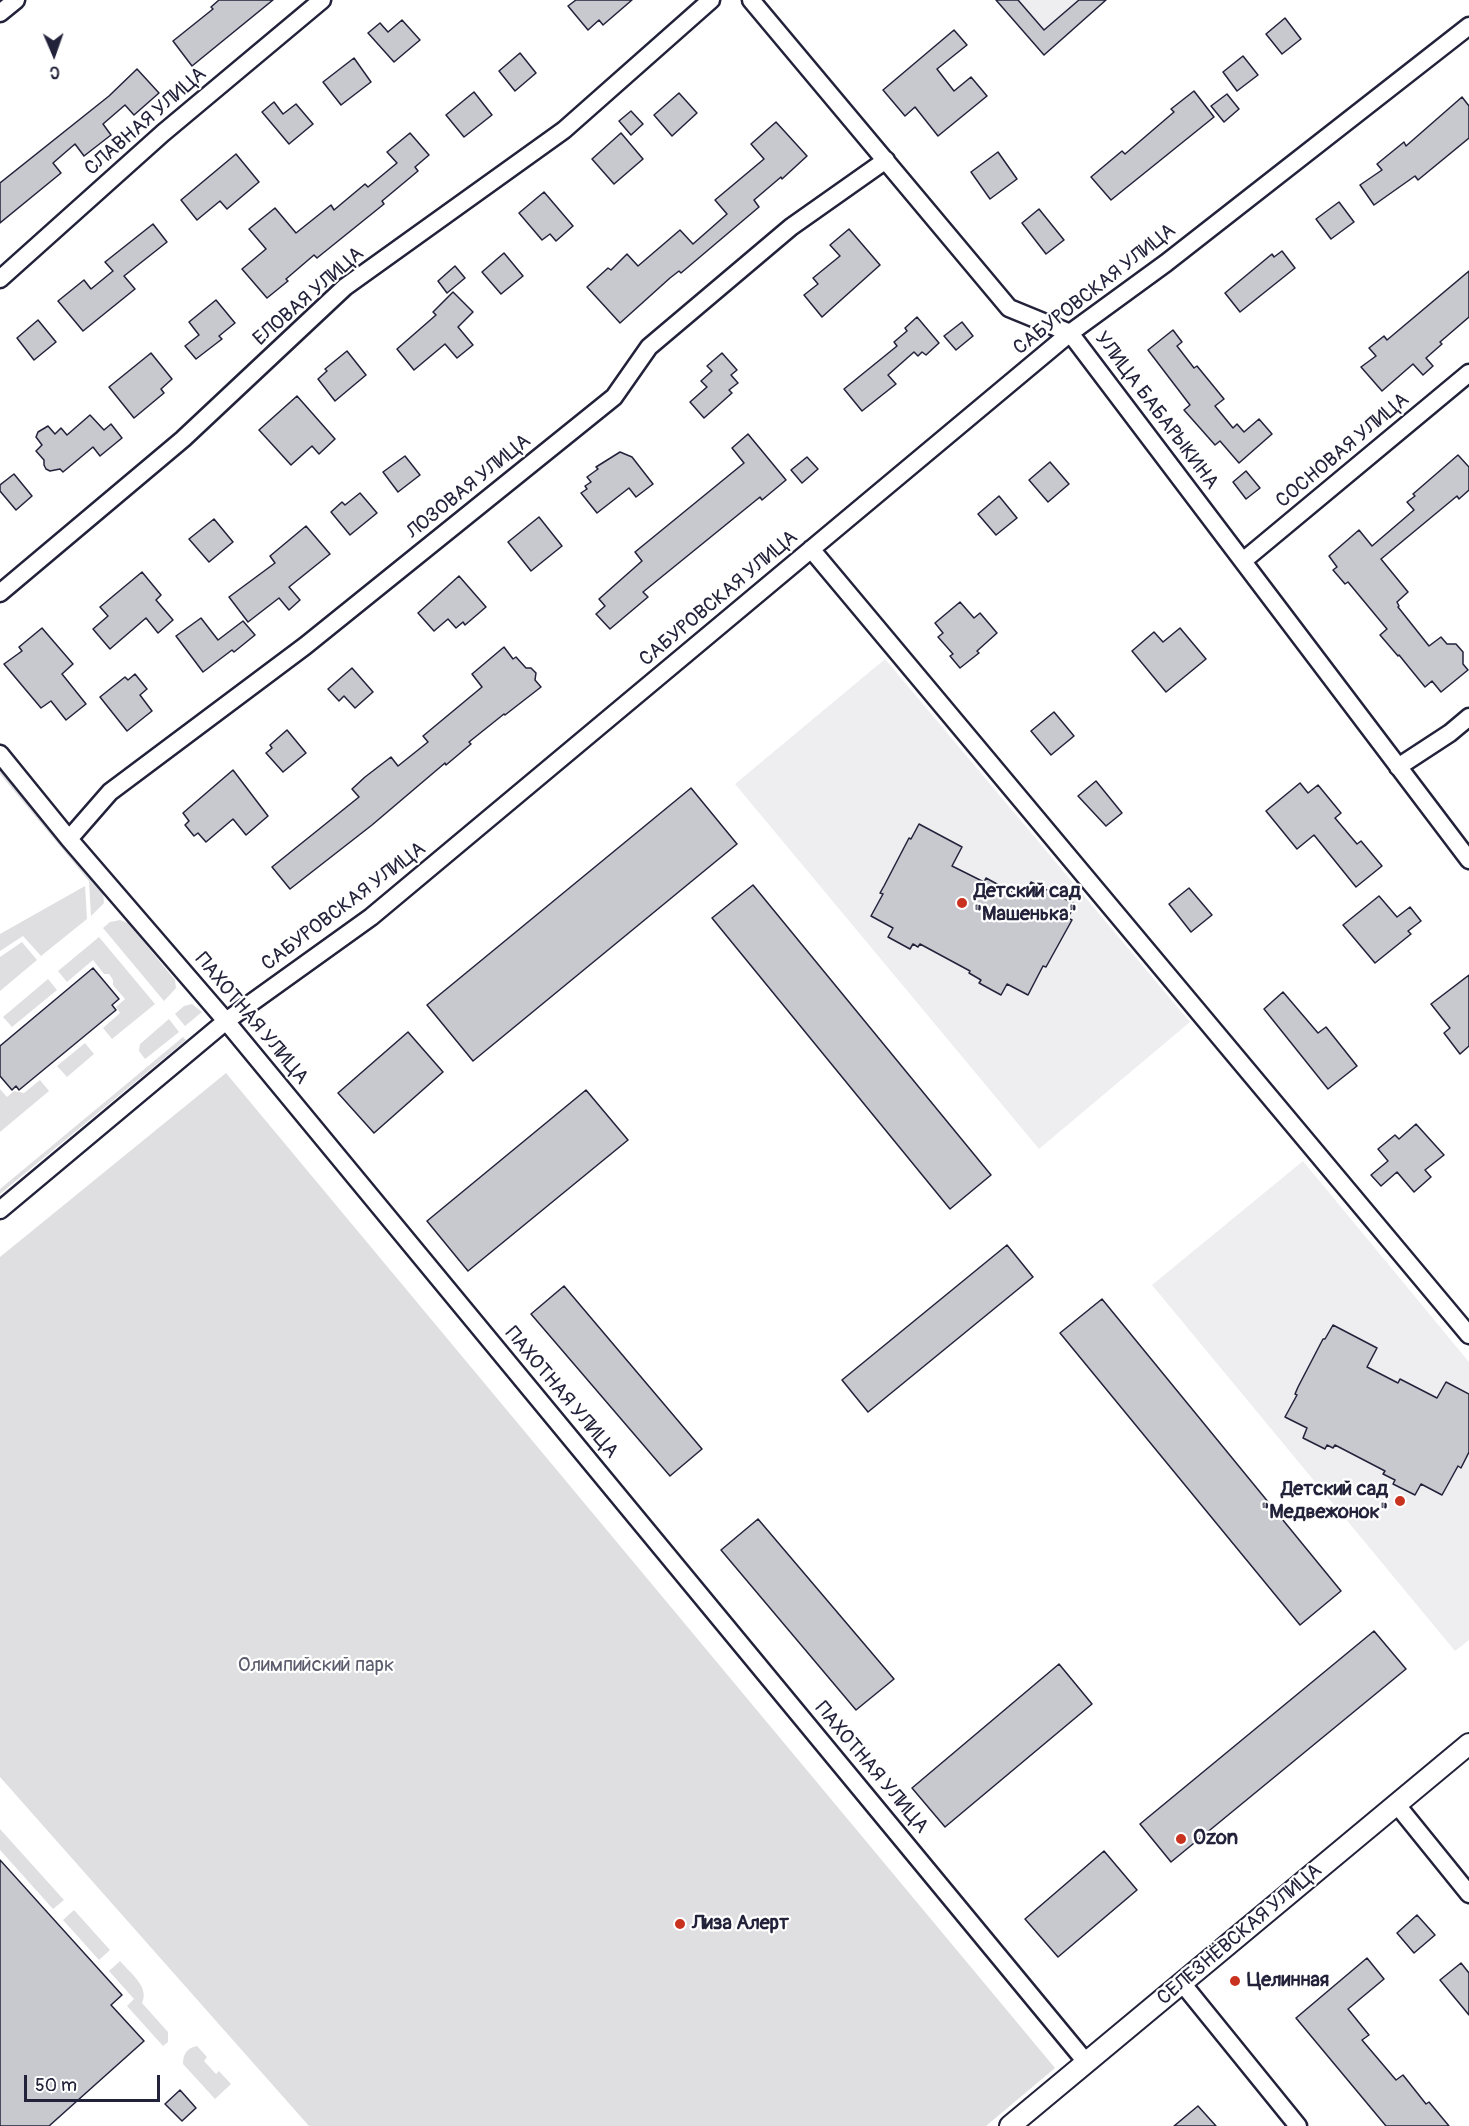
<!DOCTYPE html>
<html>
<head>
<meta charset="utf-8">
<style>
  body { margin:0 }
  #map { position:relative; width:1469px; height:2126px; overflow:hidden; background:#fff; font-family:Pangolin,sans-serif }
  canvas { display:block }
  .north { position:absolute; left:24px; top:24px; width:60px; height:60px; -webkit-text-stroke:4px #fff; paint-order:stroke; rotate:178deg; font-size:16px; font-weight:700; line-height:24px; text-align:center; color:#22223b }
  .north::after { content:''; display:block; margin:auto; width:21px; height:27px; background:#22223b; clip-path:polygon(50% 0,100% 100%,50% 72%,0 100%) }
  .scale { position:absolute; left:24px; top:2075px; width:136px; height:27px; box-sizing:border-box; border:3px solid #22223b; border-top:0; padding-left:8px; font-size:18px; line-height:21px; white-space:nowrap; color:#22223b; -webkit-text-stroke:4px #fff; paint-order:stroke }
</style>
</head>
<body>
<div id="map">
<canvas width="1469" height="2126"></canvas>
<div class="north">С</div>
<div class="scale">50 m</div>
</div>
<script>
const ctx = document.querySelector('canvas').getContext('2d');
ctx.lineJoin = 'round';
function paint(path, color) {
  ctx.fillStyle = color;
  ctx.fill(path, 'evenodd');
}
function trace(path, color, width, dash) {
  ctx.strokeStyle = color;
  ctx.lineWidth = width;
  ctx.lineCap = dash ? 'butt' : 'round';
  ctx.setLineDash(dash || []);
  ctx.stroke(path);
}
function write(font, color, halo, rows, align = 'center') {
  ctx.font = font + ' Pangolin,sans-serif';
  ctx.lineWidth = 4.5;
  ctx.setLineDash([]);
  ctx.textBaseline = 'middle';
  ctx.strokeStyle = halo;
  ctx.fillStyle = color;
  for (const [text, x, y, turn = 0] of rows) {
    ctx.save();
    ctx.translate(x, y);
    ctx.rotate((+turn || 0) * Math.PI / 180);
    ctx.textAlign = isNaN(turn) ? turn : align;
    if (halo) ctx.strokeText(text, 0, 0);
    ctx.fillText(text, 0, 0);
    ctx.restore();
  }
}
paint(new Path2D(`
  M996,0h106l-30,29 1,2 -29,24z
  M885,659l305,363 -151,127 -304,-365z
  M1303,1161l166,201v278l-14,11 -303,-366z`), '#eeeef1');
paint(new Path2D(`
  M0,768l103,124 1,11 -13,13 -2,-35 -89,-107z
  M85,886l2,33 -46,37 -18,-20 -23,15v-17z
  M120,920l8,3 47,57 1,8 -12,13 -61,-73 7,-6z
  M99,937l56,67 -43,35 -9,-11 17,-15 -4,-6 9,-8 -12,-14v-5l-4,-6h-5l-11,-14 -26,22 -9,-11z
  M22,942l15,18 -37,31v-34z
  M48,979l9,11 -45,37 -9,-10z
  M192,1004l10,8 -17,14 -10,-12 9,-8z
  M169,1019l10,13 -34,27 -6,-8 1,-7z
  M183,1037l3,3 -186,154v-5z
  M85,1043l9,11 -27,23 -10,-11z
  M226,1073l829,995 -69,58h-677l-309,-349v-520z
  M40,1080l9,11 -49,41v-43l7,8 7,-6 10,2z
  M0,1829l64,71 -11,9 -53,-59z
  M74,1910l36,40 -11,10 -36,-40z
  M120,1961c10,12 30,26 22,42l26,29v10l-5,4 -36,-40 7,-7 -25,-28z
  M197,2046l10,11 -3,4 12,13 3,-3 12,13 -16,15 -32,-35c0,-10 4,-16 14,-18z`), '#dfdfe2');
const building = new Path2D(`
  M219,0h54l-81,66 -19,-25 40,-32 -2,-2z
  M576,0h56l-29,25 -4,-5 -11,10 -20,-24z
  M996,0h22l26,30 35,-30h27l-62,55z
  M1285,18l16,21 -19,15 -16,-20z
  M402,20l18,20 -26,22 -26,-29 12,-10 8,9z
  M954,30l13,15 -30,24 17,22 17,-14 16,19 -49,40 -23,-29 -10,9 -22,-26z
  M520,53l16,20 -21,18 -16,-20z
  M1243,56l15,19 -21,16 -14,-19z
  M354,58l17,24 -30,23 -18,-23z
  M137,69l22,24 -25,22 -9,-10 -22,19 8,11 -27,21 -9,-12 -22,19 8,10 -61,50v-40l109,-87z
  M1194,91l20,26 -103,83 -20,-23 31,-26 3,3 49,-42 -3,-3z
  M474,92l18,23 -28,22 -18,-22z
  M679,93l18,20 -25,23 -18,-21z
  M1227,94l12,15 -15,13 -13,-16z
  M1462,97l7,9v32l-51,42 -3,-4 -41,29 -14,-20 22,-15 -5,-6 27,-22 2,4z
  M274,102l9,12 13,-10 17,20 -24,20 -27,-32z
  M631,111l12,13 -12,11 -12,-14z
  M776,122l31,34 -25,23 -1,-2 -27,23 5,7 -78,66 -2,-2 -9,7 -50,45 -33,-36 21,-19 3,2 16,-16 11,12 42,-36 13,14 34,-30 -12,-14 49,-41 -13,-15z
  M410,133l19,22 -14,12 3,4 -36,30 2,3 -67,54 -3,-3 -28,24 2,2 -21,17 -25,-29 24,-20 -17,-20 26,-21 21,25 35,-28 3,5 31,-26 3,3 29,-24 -10,-11z
  M621,133l22,26 -29,25 -22,-25z
  M998,152l19,27 -27,20 -19,-27z
  M236,154l23,28 -32,27 -7,-8 -23,19 -16,-20z
  M544,192l29,34 -17,15 -6,-7 -8,6 -23,-27z
  M1339,202l15,20 -23,17 -15,-20z
  M1039,209l25,31 -18,14 -24,-31z
  M153,224l14,18 -43,34 11,13 -52,42 -25,-30 26,-21 7,9 22,-18 -8,-9z
  M849,229l31,36 -58,52 -18,-22 14,-11 -5,-6 27,-22 -10,-11z
  M1282,251l13,17 -55,44 -15,-19 47,-39 2,3z
  M504,253l19,23 -22,18 -19,-22z
  M455,266l10,12 -18,15 -9,-12z
  M1469,271v46l-29,25 2,2 -16,14 7,8 -10,9 -10,-11 -31,27 -21,-24 15,-11 -7,-8 15,-12 3,4z
  M453,292l20,20 -15,15 15,18 -16,13 -12,-14 -31,26 -17,-21 39,-34 -3,-3z
  M216,300l19,23 -16,13 3,3 -26,20 -11,-13 14,-11 -10,-13z
  M917,317l22,26 -13,12 -4,-3 -4,4 -4,-4 -26,23 8,9 -34,27 -18,-22 53,-43 -3,-4 13,-11 -2,-3z
  M38,320l18,22 -22,18 -17,-22z
  M962,322l11,14 -17,14 -12,-14z
  M1173,330l9,12 -5,4 17,22 3,-2 27,33 -9,7 18,22 4,-4 7,8 15,-13 13,15 -33,29 -19,-22 -5,4 -31,-35 6,-5 -42,-55z
  M347,351l19,24 -31,26 -17,-22 9,-8 -2,-2z
  M151,353l21,26 -11,10 3,4 -30,25 -25,-31z
  M722,353l15,17 -6,5 7,8 -9,7 3,3 -28,25 -14,-16 17,-15 -6,-6 11,-10 -5,-5z
  M297,396l38,43 -16,15 -7,-8 -21,19 -32,-35z
  M90,415l14,15 7,-6 11,14 -22,18 -7,-9 -30,25 -3,-3 -10,2 -4,-2 -2,-4v-5l-8,-9 6,-6 -6,-8 2,-5 10,-6 7,8 6,-6 6,7z
  M748,434l38,46 -24,20 -2,-3 -117,95 5,5 -38,32 -14,-15 9,-8 -6,-7 43,-38 -7,-9 109,-89 -12,-15z
  M620,452l12,5 21,27 -17,13 -7,-9 -32,25 -16,-20 6,-4 -2,-3 6,-4 -4,-5 11,-8 -2,-2z
  M1458,455l11,12v23l-10,9 -2,-3 -76,63 27,33 -11,10 2,4 -1,1 31,39 12,-9 6,7h9l7,8v12l5,6 -27,22 -9,-11 -7,6 -26,-32 -1,1 -18,-21 7,-6 -39,-47 -3,2 -12,-14 4,-3 -8,-11 30,-26 13,16 42,-36 -7,-8 8,-6 -2,-2z
  M405,456l15,19 -22,17 -15,-20z
  M807,457l11,12 -16,14 -11,-13z
  M1050,462l19,22 -21,18 -19,-22z
  M1246,471l14,17 -14,11 -13,-17z
  M14,474l18,22 -16,14 -16,-19v-6z
  M360,493l17,20 -27,22 -19,-23 11,-10 3,3z
  M999,496l18,22 -21,17 -18,-21z
  M539,517l23,29 -31,25 -23,-29z
  M214,519l19,23 -24,20 -20,-23z
  M306,526l24,28 -41,33 11,13 -11,10 -10,-12 -31,24 -19,-25 46,-34 -5,-7z
  M142,572l19,23 -5,5 17,20 -15,13 -12,-15 -36,31 -17,-20 15,-13 -8,-9z
  M459,576l27,31 -21,18 -2,-3 -7,6 -8,-9 -14,12 -16,-18z
  M960,602l14,16 6,-5 17,20 -20,18 2,2 -19,15 -10,-12 3,-2 -15,-17 5,-4 -8,-10z
  M201,618l17,22 25,-19 12,14 -21,17 -2,-2 -29,22 -27,-36z
  M42,628l31,36 -11,10 24,30 -20,16 -15,-19 -10,7 -37,-44 18,-13 -3,-4z
  M1180,628l26,31 -40,33 -34,-41 22,-19 9,10z
  M504,647l9,12 3,-2 10,11h5l5,5 -1,7 6,7 -36,28 -1,-1 -35,28 2,2 -25,21 -1,-2 -73,62 -82,64 -18,-22 87,-70 -7,-8 13,-12 26,-20 7,9 30,-24 -5,-6 59,-49 -10,-13z
  M352,668l21,24 -18,16 -11,-12 -5,5 -11,-12z
  M135,674l12,15 -7,6 12,16 -25,20 -27,-34 25,-20 3,3z
  M1054,712l20,24 -23,19 -20,-24z
  M287,730l19,23 -23,19 -17,-19 6,-5 -2,-3z
  M233,770l35,46 -22,19 -13,-16 -27,23 -8,-9 -4,3 -9,-11 4,-4 -6,-8z
  M1096,781l26,32 -16,13 -28,-30z
  M1300,783l8,10 10,-8 23,28 -6,5 22,26 4,-3 21,25 -26,21 -42,-52 -17,14 -31,-38z
  M691,788l46,56 -264,217 -46,-56z
  M919,824l43,23 -10,19 32,16 2,-4 37,20 8,-16 44,22 -7,14 4,2 -26,47 -3,-1 -15,29 -21,-11 -6,11 -22,-12 2,-3 -12,-7 1,-2 -50,-27 -2,3 -5,-3 -3,5 -22,-12 5,-9 -22,-12 12,-22 -3,-1 4,-7 25,-48 2,1z
  M753,885l238,290 -41,34 -238,-291z
  M1189,888l23,27 -21,17 -22,-28z
  M1379,896l18,21 13,-10 11,14 -13,10 3,3 -36,29 -32,-38z
  M93,968l26,31 -7,6 4,5 -97,80 -3,-4 -4,4 -12,-14v-30z
  M1469,975v71l-9,8 -16,-21 6,-5 -19,-24z
  M1283,992l35,41 8,-6 31,39 -29,23 -64,-80z
  M408,1032l35,40 -69,61 -36,-40z
  M586,1090l42,50 -160,131 -41,-50z
  M1416,1124l28,31 -19,15 6,7 -17,15 -17,-20 -16,14 -10,-11 17,-14 -10,-12 17,-14 4,4z
  M1007,1245l26,32 -165,135 -26,-32z
  M564,1286l138,163 -32,27 -139,-162z
  M1102,1299l239,292 -41,34 -240,-292z
  M1333,1325l44,23 -10,19 31,16 2,-4 37,19 9,-16 23,12v58l-8,16 -3,-2 -16,29 -21,-11 -6,11 -22,-11 2,-4 -12,-6 2,-3 -50,-26 -2,3 -6,-3 -2,4 -22,-11 4,-10 -22,-11 12,-22 -2,-1 3,-7 25,-48h2z
  M758,1519l136,160 -38,31 -135,-160z
  M1374,1631l32,38 -235,193 -31,-38z
  M1059,1664l33,40 -147,123 -33,-39z
  M1104,1851l33,39 -79,67 -33,-38z
  M0,1860l122,135 -11,10 33,36 -95,85h-49z
  M1417,1915l18,20 -21,18 -17,-20z
  M1367,1958l17,21 -36,30 21,26 -7,5 34,40 7,-5 23,29 3,-2 20,24h-63l-90,-108z
  M1461,1963l8,10v42l-29,-35z
  M180,2090l16,18 -14,13 -17,-17z
  M1198,2106l18,20h-42z`);
paint(building, '#c8c8cf');
trace(building, '#22223b', 1.5);
const minor = new Path2D(`
  M751,0l258,308 61,25 399,527
  M0,13l16,-13
  M0,279l163,-146 159,-133
  M811,549l658,786
  M1243,561l226,-188
  M0,593l183,-154 162,-152 219,-157 147,-130
  M0,754l69,85 157,182 860,1041
  M1398,767l52,-34 19,-16
  M69,839l41,-47 195,-146 309,-249 35,-50 142,-120 95,-67
  M0,1210l226,-189 145,-104 699,-584 96,-70 303,-237
  M1397,1805l72,89
  M1182,1983l116,143`);
const tertiary = new Path2D(`
  M1010,2126l459,-382`);
trace(minor, '#22223b', 21);
trace(tertiary, '#22223b', 24);
trace(minor, '#fff', 16);
trace(tertiary, '#fff', 20);
for (const [x, y, r, color] of [
  [962,903,6,"#c8321e"],
  [1400,1501,6,"#c8321e"],
  [1181,1839,6,"#c8321e"],
  [680,1924,6,"#c8321e"],
  [1235,1981,6,"#c8321e"]
]) {
  const dot = new Path2D();
  dot.arc(x, y, r, 0, 2 * Math.PI);
  ctx.fillStyle = color;
  ctx.fill(dot);
  trace(dot, '#fff', 2);
}
write('20px', '#22223b', '#fff', [
  ["СЛАВНАЯ УЛИЦА",146,122,-41],
  ["САБУРОВСКАЯ УЛИЦА",1095,290,-38],
  ["ЕЛОВАЯ УЛИЦА",309,297,-41],
  ["УЛИЦА БАБАРЫКИНА",1156,411,53],
  ["СОСНОВАЯ УЛИЦА",1343,451,-40],
  ["ЛОЗОВАЯ УЛИЦА",469,487,-39],
  ["САБУРОВСКАЯ УЛИЦА",719,599,-40],
  ["САБУРОВСКАЯ УЛИЦА",344,907,-37],
  ["ПАХОТНАЯ УЛИЦА",251,1019,50],
  ["ПАХОТНАЯ УЛИЦА",561,1393,50],
  ["ПАХОТНАЯ УЛИЦА",871,1768,50],
  ["СЕЛЕЗНЁВСКАЯ УЛИЦА",1240,1935,-40]
]);
write('bold 20px', '#22223b', '#fff', [
  ["Детский сад",974,892],
  ["\"Машенька\"",974,915],
  ["Детский сад",1388,1490,"right"],
  ["\"Медвежонок\"",1388,1513,"right"],
  ["Ozon",1193,1839],
  ["Лиза Алерт",692,1924],
  ["Целинная",1247,1981]
], 'left');
write('20px', '#5b5b6d', '#fff', [
  ["Олимпийский парк",316,1666]
]);
</script>
</body>
</html>
